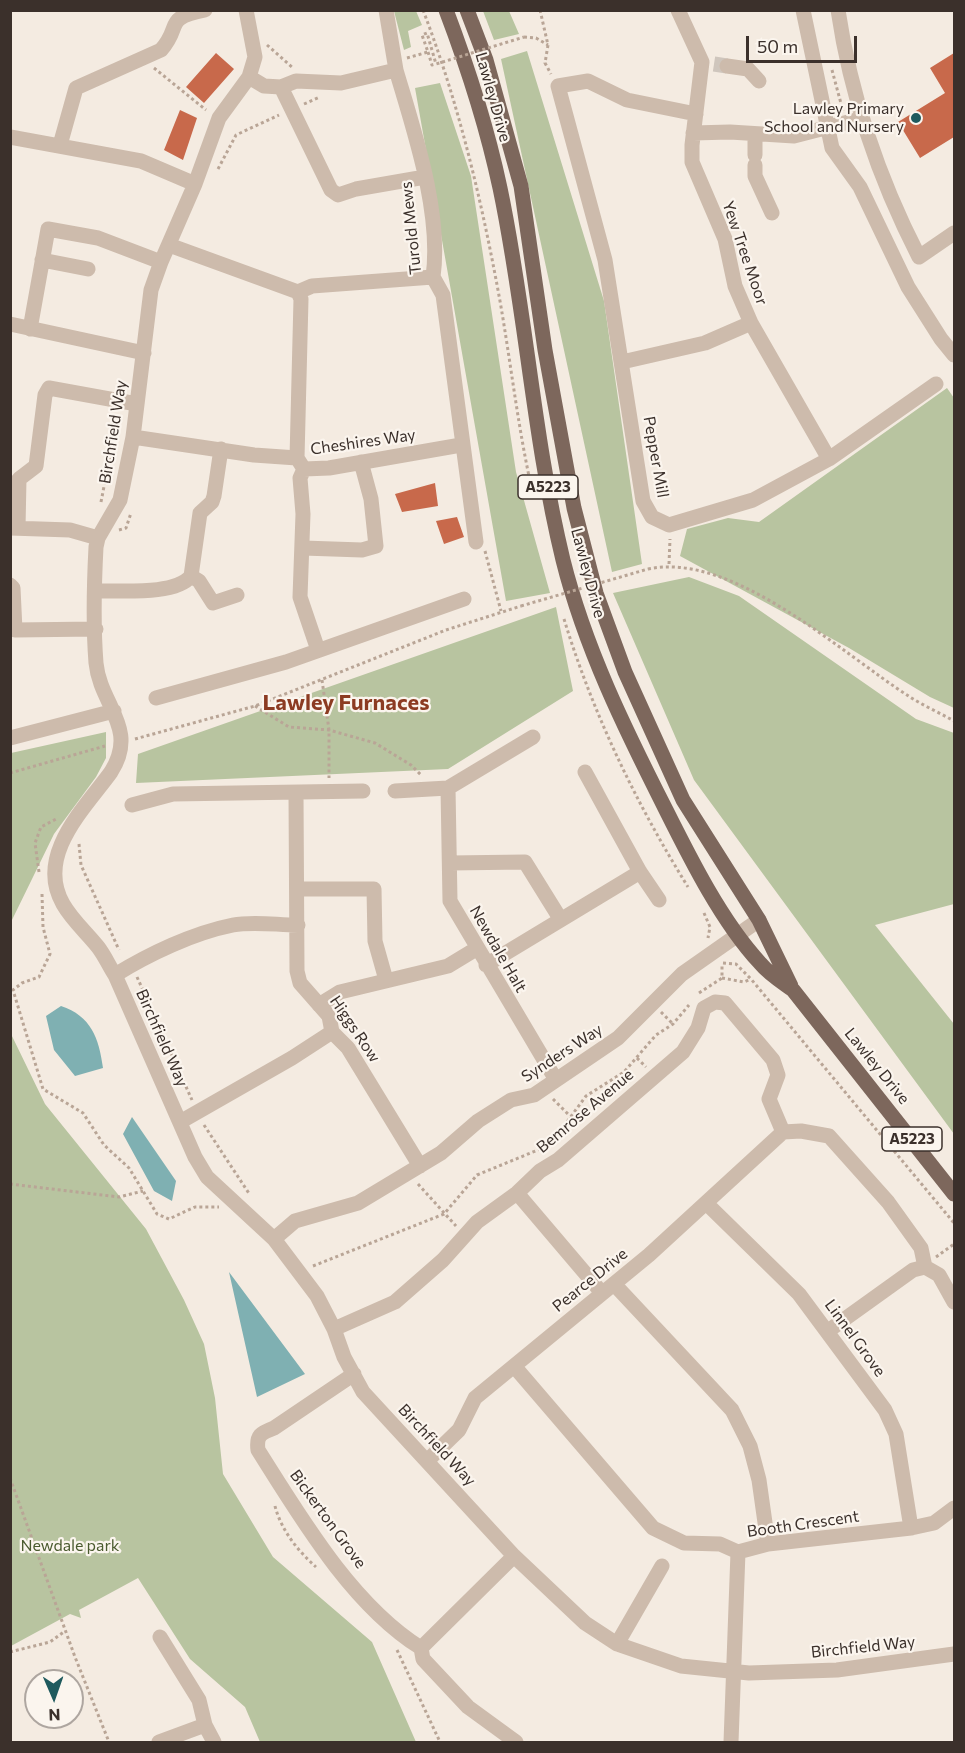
<!DOCTYPE html>
<html>
<head>
<meta charset="utf-8">
<style>
  body { margin:0 }
  #map { position:relative; width:965px; height:1753px; overflow:hidden; background:#f4ebe1; font-family:Commissioner,sans-serif }
  canvas { display:block }
  .frame { position:absolute; inset:0; border:12px solid #3b302b; pointer-events:none }
  .north { position:absolute; left:24px; top:1669px; width:60px; height:60px; box-sizing:border-box; background:#fbf5ee; border:2px solid #aea6a0; border-radius:50%; rotate:178deg; font-size:16px; font-weight:700; line-height:24px; text-align:center; color:#3b302b }
  .north::after { content:''; display:block; margin:auto; width:21px; height:27px; background:#1f5a5e; clip-path:polygon(50% 0,100% 100%,50% 72%,0 100%) }
  .scale { position:absolute; left:746px; top:36px; width:111px; height:27px; box-sizing:border-box; border:3px solid #3b302b; border-top:0; padding-left:8px; font-size:18px; line-height:21px; white-space:nowrap; color:#3b302b; -webkit-text-stroke:4px #fbf5ee; paint-order:stroke }
</style>
</head>
<body>
<div id="map">
<canvas width="965" height="1753"></canvas>
<div class="frame"></div>
<div class="north">N</div>
<div class="scale">50 m</div>
</div>
<script>
const ctx = document.querySelector('canvas').getContext('2d');
ctx.lineJoin = 'round';
function paint(path, color) {
  ctx.fillStyle = color;
  ctx.fill(path, 'evenodd');
}
function trace(path, color, width, dash) {
  ctx.strokeStyle = color;
  ctx.lineWidth = width;
  ctx.lineCap = dash ? 'butt' : 'round';
  ctx.setLineDash(dash || []);
  ctx.stroke(path);
}
function write(font, color, halo, rows, align = 'center') {
  ctx.font = font + ' Commissioner,sans-serif';
  ctx.lineWidth = 4.5;
  ctx.setLineDash([]);
  ctx.textBaseline = 'middle';
  ctx.strokeStyle = halo;
  ctx.fillStyle = color;
  for (const [text, x, y, turn = 0] of rows) {
    ctx.save();
    ctx.translate(x, y);
    ctx.rotate((+turn || 0) * Math.PI / 180);
    ctx.textAlign = isNaN(turn) ? turn : align;
    if (halo) ctx.strokeText(text, 0, 0);
    ctx.fillText(text, 0, 0);
    ctx.restore();
  }
}
paint(new Path2D(`
  M394,11h22l6,14 -14,6 3,16 -7,3z
  M483,11h26l10,23 -25,6z
  M527,51l77,250 38,263 -30,8 -111,-513z
  M440,83l31,93 45,296 34,121 -44,8 -91,-513z
  M947,388l7,10v310l-24,-11 -81,-49 -169,-92 7,-27 41,-11 31,4z
  M689,577l50,19 177,123 38,14v171l-79,21 79,99v110l-260,-354 -81,-187z
  M556,607l17,84 -125,78 -312,14 2,-29z
  M106,732v26l-10,19 -42,57 -43,88v-169z
  M11,1034l34,70 101,125 38,71 20,44 11,54 8,76 50,83 99,85 44,100h-156l-15,-35 -55,-48 -52,-81 -59,32 2,8 -11,-4 -59,32z`), '#b8c4a0');
paint(new Path2D(`
  M61,1006c30,10 38,32 42,62l-28,8 -21,-26 -8,-34z
  M132,1117l44,64 -4,20 -18,-10 -31,-57z
  M229,1272l76,102 -48,23z`), '#7fb0b2');
paint(new Path2D(`
  M216,53l18,16 -30,34 -18,-16z
  M954,53v84l-34,21 -22,-36 47,-29 -15,-25z
  M180,110l17,8 -14,42 -19,-10z
  M435,483l3,23 -36,6 -7,-18z
  M457,517l7,20 -20,7 -8,-23z`), '#c8694b');
trace(new Path2D(`
  M714,64l13,2`), '#cfc6bd', 15, [15, 8]);
trace(new Path2D(`
  M423,10c36,94 59,192 77,291 11,63 18,127 32,189
  M540,10l8,35 -3,18 6,11
  M524,37l12,1 12,7
  M267,45l26,23
  M428,52l4,13 4,-1
  M154,68l52,42
  M832,70l11,41
  M304,104l16,-7
  M218,169l18,-34 43,-20
  M101,502l17,-88
  M119,530l7,-2 5,-15
  M485,551l16,60
  M669,564l1,-25
  M648,569c85,-18 193,84 262,128 14,9 30,16 44,24
  M564,619c29,95 72,184 124,268
  M322,680l7,50v48
  M255,706l34,21 40,3 46,13 36,22 10,10
  M135,739l120,-33 191,-76 75,-24
  M10,773l95,-27
  M79,844l2,21 38,85
  M39,872l-4,-29 6,-16 17,-9
  M42,894l1,33 7,27 -11,23 -17,6 -9,7 30,99 40,24 21,32 25,23 28,46 12,5 26,-12h24
  M704,913l6,14 -2,11
  M723,963l13,1 15,15 203,244
  M137,977l55,123
  M722,978l22,4 7,-3
  M699,993l23,-15v-14
  M661,1012l12,12
  M637,1058l9,9
  M553,1099l25,25
  M204,1125l46,70
  M10,1184l109,13 24,-6
  M418,1184l38,42
  M936,1257l18,-13
  M313,1266l131,-52 33,-39 73,-30 36,-49 38,-24 32,-37 17,-11 16,-19
  M10,1478l65,179 34,85
  M275,1506c6,24 23,45 41,61
  M397,1650l43,92
  M10,1652l40,-10 15,-11`), '#b9a596', 3, [3, 3]);
trace(new Path2D(`
  M246,10l9,47 -6,20 -30,41 -24,66 -34,78 -10,28 -18,147 -13,63 -22,38 -2,9c-2,38 -3,78 0,116 4,42 43,65 15,109 -26,36 -76,83 -48,132 9,16 24,29 35,43 7,9 11,19 17,28l80,182 12,20 67,62 43,57 17,33 10,28 19,35 151,164 71,67 32,21 64,22 68,7 88,-3 117,-16
  M678,10l24,52 -10,83v17l33,77 10,47 16,37 78,136
  M803,10l29,138 28,39 48,100 33,52 13,16
  M838,10c13,88 41,169 81,247l35,-24
  M727,66l21,3 11,12
  M396,70c18,61 46,143 37,207l10,18 33,247
  M249,77l15,9 17,1 15,-6 45,2 55,-13 -10,-60
  M281,87l50,103 7,5 18,-6 69,-12
  M696,114l-69,-14 -39,-19 -30,5 47,174 38,241 9,16 17,8 84,-25 76,-41 107,-75
  M693,133l37,-1 64,4 66,-17
  M755,134v21
  M10,137l131,24 54,23
  M60,145l16,-57 85,-38c22,-25 1,-31 44,-40
  M755,165v11l17,37
  M169,245l129,47 14,-6 121,-9
  M42,260l46,9
  M10,324l134,29
  M30,329l18,-100 50,9 63,24
  M622,362l83,-19 46,-20
  M133,437l121,18 43,3 7,11 25,-1 132,-23
  M297,458l4,-159 -3,-7
  M304,469l-4,9 3,36 -3,83 18,53
  M10,528l60,2 28,8
  M18,528l1,-49 17,-13 9,-71 4,-7 88,16
  M303,548l59,2 14,-4 -5,-47 -10,-37
  M191,576l8,5 14,22 24,-8
  M10,585l3,3 2,42 81,-1
  M95,591c24,-1 80,5 96,-15l9,-63 12,-11 2,-6 7,-47
  M156,698l130,-36 178,-63
  M533,737l-85,51 2,113 106,179
  M10,738l104,-27
  M585,772l55,100 19,28
  M395,791l53,-3
  M296,794l1,177 3,12 29,33 3,16 16,16 72,118
  M132,805l41,-11 190,-3
  M450,863l75,-1 36,58
  M298,889h76l1,52 11,39
  M486,965l154,-93
  M115,975c34,-21 78,-42 118,-50 20,-4 44,0 65,0
  M319,1005l21,-13 108,-26 28,-17
  M180,1122l112,-64 40,-26
  M783,1132l18,-1 28,5 59,66 33,46 4,19
  M517,1193l85,100
  M707,1204l92,90 86,116 11,24 15,94
  M274,1239l21,-18 63,-18 83,-50 37,-32 33,-21 23,-5 84,-57 64,-64 77,-54
  M925,1267l14,8 15,27
  M614,1284l118,126 18,36 9,34 9,64
  M334,1329l61,-27 48,-42 34,-38 40,-29 23,-22 18,-11 125,-108 15,-24 6,-20 11,-6 10,1 48,57 5,15 -9,24 14,33
  M828,1331l85,-61 12,-3
  M514,1366l139,162 31,15 36,1 18,8 30,-8 143,-16 23,-5 20,-15
  M354,1374l-80,54c-13,5 -18,7 -16,22 43,68 94,155 163,198l2,11 45,48 48,35
  M427,1461l32,-31 16,-32 174,-143 134,-123
  M160,1637l39,63 6,25 9,17
  M617,1644l45,-78
  M421,1648l93,-92
  M159,1742l46,-17
  M731,1742l7,-190`), '#cdbbac', 15);
trace(new Path2D(`
  M446,10c22,58 41,117 54,178 26,123 33,249 63,372 22,88 62,169 103,250 25,50 56,112 94,153 9,11 22,19 33,27l161,204
  M467,10l19,50 35,126 24,164 29,158 22,85 29,79 58,128 76,120 32,66`), '#7d675c', 15);
trace(new Path2D(`
  M407,58l21,-6 -6,-17 5,-2 9,31 88,-27
  M521,606l127,-37`), '#b9a596', 3, [3, 3]);
for (const [x, y, r, color] of [
  [916,118,6,"#1f5a5e"]
]) {
  const dot = new Path2D();
  dot.arc(x, y, r, 0, 2 * Math.PI);
  ctx.fillStyle = color;
  ctx.fill(dot);
  trace(dot, '#fbf5ee', 2);
}
for (const [x, y, w] of [
  [548,487,60],
  [912,1139,60]
]) {
  const box = new Path2D();
  box.roundRect(x - w / 2, y - 12, w, 24, 4.5);
  ctx.fillStyle = '#fbf5ee';
  ctx.fill(box);
  trace(box, '#3b302b', 1.5);
}
write('bold 15px', '#3b302b', null, [
  ["A5223",548,487],
  ["A5223",912,1139]
]);
write('16px', '#3b302b', '#fbf5ee', [
  ["Lawley Drive",493,97,74],
  ["Turold Mews",411,228,-96],
  ["Yew Tree Moor",745,253,71],
  ["Birchfield Way",113,432,-81],
  ["Cheshires Way",363,442,-8],
  ["Pepper Mill",656,457,80],
  ["Lawley Drive",588,573,75],
  ["Newdale Halt",498,949,60],
  ["Higgs Row",355,1029,56],
  ["Birchfield Way",162,1038,66],
  ["Synders Way",562,1053,-33],
  ["Lawley Drive",877,1066,51],
  ["Bemrose Avenue",585,1111,-40],
  ["Pearce Drive",590,1280,-39],
  ["Linnel Grove",855,1338,54],
  ["Birchfield Way",437,1445,47],
  ["Bickerton Grove",328,1519,54],
  ["Booth Crescent",803,1524,-8],
  ["Birchfield Way",863,1647,-6]
]);
write('16px', '#3b302b', '#fbf5ee', [
  ["Lawley Primary",904,109],
  ["School and Nursery",904,127]
], 'right');
write('16px', '#4a5a2e', '#fbf5ee', [
  ["Newdale park",70,1546]
]);
write('bold 22px', '#8c3b22', '#fbf5ee', [
  ["Lawley Furnaces",346,703]
]);
</script>
</body>
</html>
